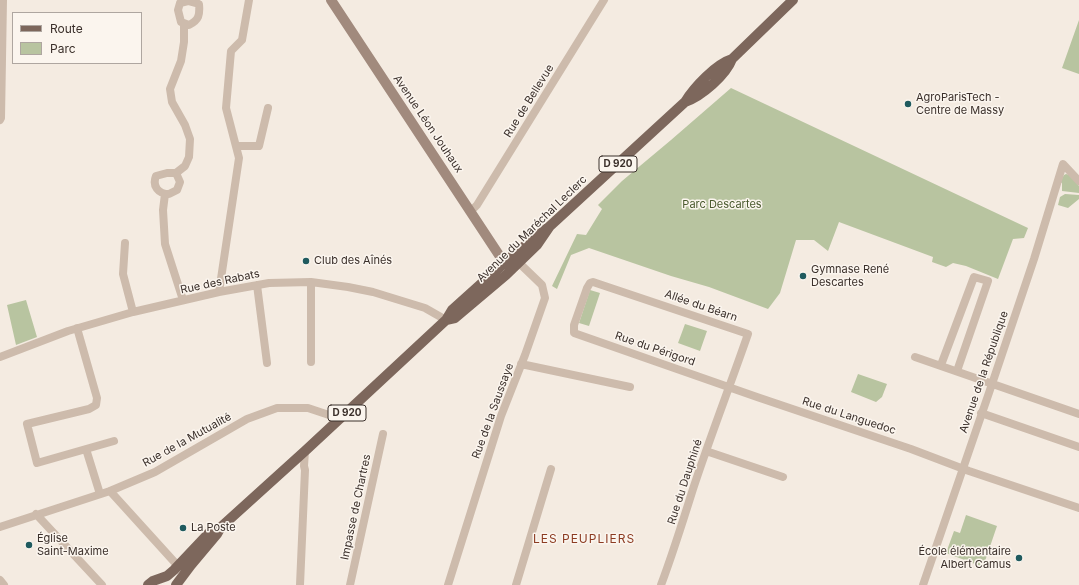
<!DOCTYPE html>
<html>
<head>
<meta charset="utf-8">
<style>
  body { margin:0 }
  #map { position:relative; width:1079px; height:585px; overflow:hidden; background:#f4ebe1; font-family:Inter,sans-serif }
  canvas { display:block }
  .legend { position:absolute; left:12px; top:12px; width:130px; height:52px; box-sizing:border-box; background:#fbf5ee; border:1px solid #aea6a0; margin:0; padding:5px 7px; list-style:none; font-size:12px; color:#3b302b }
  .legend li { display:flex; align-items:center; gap:8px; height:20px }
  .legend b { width:20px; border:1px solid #aea6a0 }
</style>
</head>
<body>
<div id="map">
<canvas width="1079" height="585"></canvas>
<ul class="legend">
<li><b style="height:5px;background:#7d675c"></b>Route</li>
<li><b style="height:11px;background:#b8c4a0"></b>Parc</li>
</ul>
</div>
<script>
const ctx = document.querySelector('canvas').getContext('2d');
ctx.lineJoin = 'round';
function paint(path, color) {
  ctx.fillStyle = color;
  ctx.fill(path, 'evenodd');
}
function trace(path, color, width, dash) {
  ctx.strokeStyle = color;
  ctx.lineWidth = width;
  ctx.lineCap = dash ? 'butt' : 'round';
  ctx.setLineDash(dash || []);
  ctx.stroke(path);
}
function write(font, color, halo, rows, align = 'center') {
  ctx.font = font + ' Inter,sans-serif';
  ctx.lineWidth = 3;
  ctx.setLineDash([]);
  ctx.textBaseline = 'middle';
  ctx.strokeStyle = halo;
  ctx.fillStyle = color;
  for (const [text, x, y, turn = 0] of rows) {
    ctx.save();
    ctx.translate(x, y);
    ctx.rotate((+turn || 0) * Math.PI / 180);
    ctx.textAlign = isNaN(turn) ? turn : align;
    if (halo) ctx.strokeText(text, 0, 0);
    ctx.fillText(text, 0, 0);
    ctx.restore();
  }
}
paint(new Path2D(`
  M1079,20v54l-17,-6z
  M731,88l297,140 -4,10 -11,1 -15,40 -32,-13 -13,-3 -7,4 -14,-5 1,-5 -94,-35 -11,29 -14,-11h-18l-16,53 -12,16 -59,-22 -38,-11 -82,-28 -18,7 -14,34 -5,-3 25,-52 9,1 16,-26 -4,-4 24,-24 49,-41z
  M1066,174l4,1 9,11v7l-17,-2v-8l-2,-1 4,-7z
  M1065,194l14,1v4l-11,9 -10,-3 2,-8z
  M590,290l10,3 -11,33 -10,-3z
  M26,300l11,37 -21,8 -9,-40z
  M685,324l22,7 -7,20 -22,-8z
  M858,374l29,10 -5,13 -6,5 -25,-10z
  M966,515l31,11 -14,41 -37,-14 8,-22 6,2z`), '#b8c4a0');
trace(new Path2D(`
  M188,1l11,3c1,11 0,16 -10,21l-8,-3 -3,-12 2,-7z
  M0,120l1,-2 2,-118
  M236,146h23l9,-38
  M167,173h9l4,9 -3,8 -8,4c-11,0 -17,-8 -13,-18z
  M176,173l9,-7 4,-9 1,-18 -5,-14 -13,-23 -2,-13 11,-28 3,-19v-18
  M165,194l-2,16 2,34 18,56
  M471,211l6,-6 127,-205
  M125,243l-2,31 10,38
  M311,282v80
  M257,285l10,78
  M219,292l20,-134 -13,-50 5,-57 11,-11 7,-40
  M77,328l20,70 -1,7 -7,4 -62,15 10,39 49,-14 14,45
  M0,357l68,-26 65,-19 86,-20 50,-9 42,-1 37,5 25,5 52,16 21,12
  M915,357l164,57
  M521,364l109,23
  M941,365l33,-88 14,4 -31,90
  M981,413l98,34
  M86,449l28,-8
  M706,451l77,26
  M110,491l68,75
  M36,514l66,71
  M0,527l110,-36 45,-19 92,-53 30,-11h31l33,11
  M0,580l4,5
  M300,585l5,-115 -1,-4 1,-15
  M350,585l33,-151
  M448,585l53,-169 24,-61 20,-57 -3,-13 -26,-25
  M516,585l35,-116
  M661,585c12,-32 22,-64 32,-96 17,-52 37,-103 55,-155l-155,-52 -3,1 -3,5 -13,37v8l183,64 154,52 58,22 110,37
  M923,585l69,-201 42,-125 29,-95 16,17`), '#cdbbac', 8);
trace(new Path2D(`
  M331,0l168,255 7,6`), '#a18a7d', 10);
trace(new Path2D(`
  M685,102c17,-6 41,-27 47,-43
  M446,320l9,-2 51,-43 31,-30 13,-19 135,-124c9,-15 31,-38 47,-43l61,-59
  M148,585l5,-4 14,-5 7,-6 35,-37
  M176,585l15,-20 26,-31 4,-7 84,-76 141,-131 6,-10 60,-54 38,-30`), '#7d675c', 10);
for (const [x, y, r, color] of [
  [908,104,4,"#1f5a5e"],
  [306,261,4,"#1f5a5e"],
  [803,276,4,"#1f5a5e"],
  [183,528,4,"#1f5a5e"],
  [29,545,4,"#1f5a5e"],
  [1019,558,4,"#1f5a5e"]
]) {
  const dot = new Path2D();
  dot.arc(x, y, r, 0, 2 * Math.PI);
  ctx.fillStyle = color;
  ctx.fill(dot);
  trace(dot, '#fbf5ee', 1.5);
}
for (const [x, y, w] of [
  [618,164,38],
  [347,413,38]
]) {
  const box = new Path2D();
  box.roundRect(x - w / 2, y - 8, w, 16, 3);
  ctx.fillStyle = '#fbf5ee';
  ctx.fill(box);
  trace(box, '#3b302b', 1);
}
write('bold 10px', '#3b302b', null, [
  ["D 920",618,164],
  ["D 920",347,413]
]);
write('11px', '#3b302b', '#fbf5ee', [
  ["AgroParisTech -",916,98],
  ["Centre de Massy",916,111],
  ["Club des Aînés",314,261],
  ["Gymnase René",811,270],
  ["Descartes",811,283],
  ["La Poste",191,528],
  ["Église",37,539],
  ["Saint-Maxime",37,552],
  ["École élémentaire",1011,552,"right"],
  ["Albert Camus",1011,565,"right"]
], 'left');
write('11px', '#3b302b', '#fbf5ee', [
  ["Rue de Bellevue",529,101,-58],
  ["Avenue Léon Jouhaux",428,124,56],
  ["Avenue du Maréchal Leclerc",532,229,-44],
  ["Rue des Rabats",220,282,-12],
  ["Allée du Béarn",701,306,19],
  ["Rue du Périgord",655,349,19],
  ["Avenue de la République",984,372,-71],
  ["Rue de la Saussaye",493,411,-70],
  ["Rue du Languedoc",849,416,18],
  ["Rue de la Mutualité",187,440,-29],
  ["Rue du Dauphiné",685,482,-72],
  ["Impasse de Chartres",356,507,-78]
]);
write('11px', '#4a5a2e', '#fbf5ee', [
  ["Parc Descartes",722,205]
]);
ctx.letterSpacing = '1px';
write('12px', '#8c3b22', '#fbf5ee', [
  ["LES PEUPLIERS",584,539]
]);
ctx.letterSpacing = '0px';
</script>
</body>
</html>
